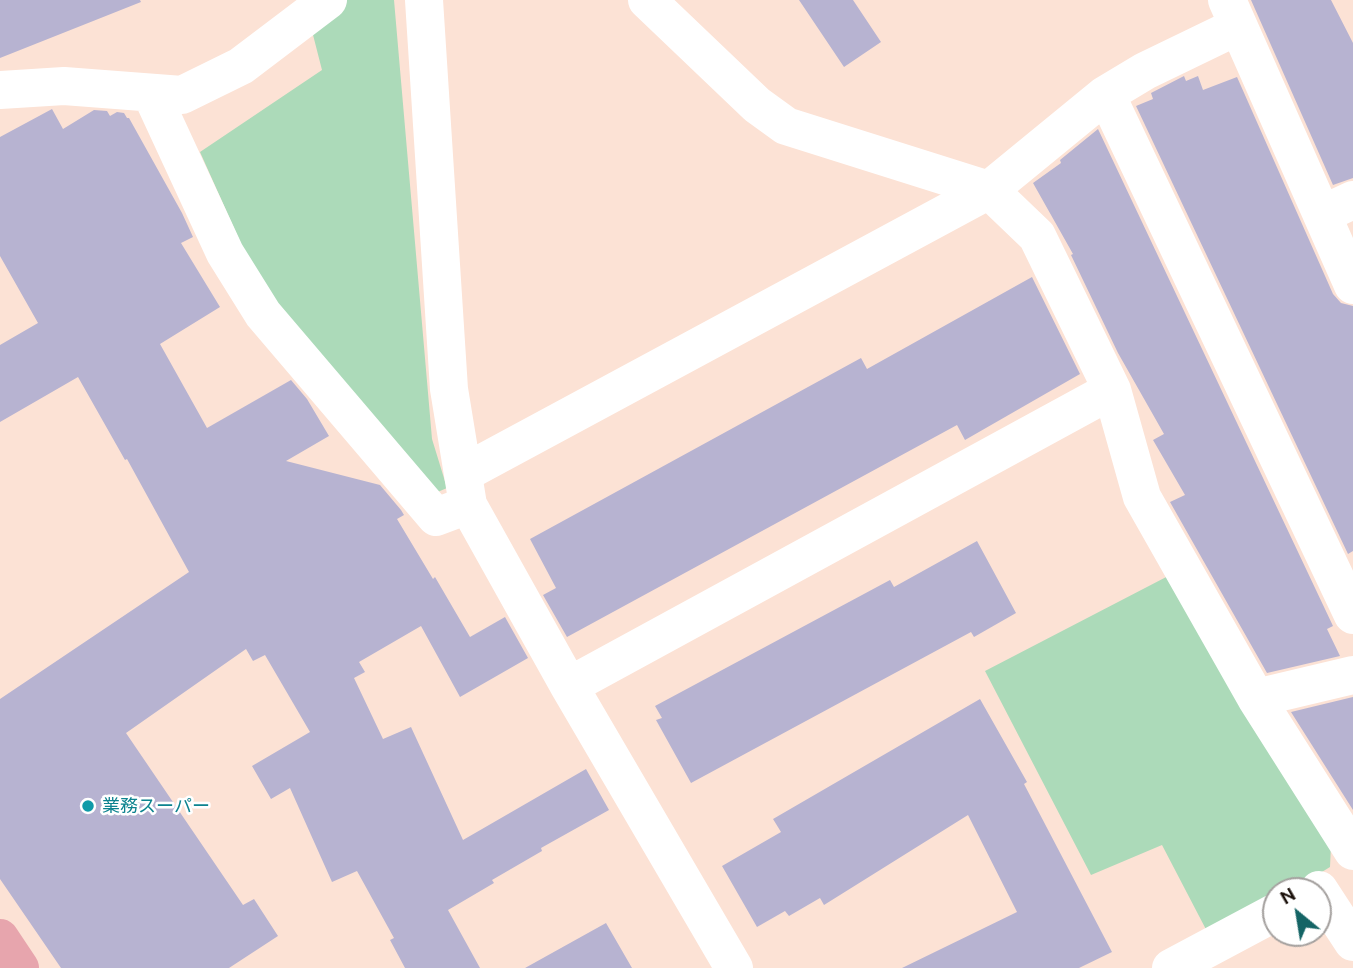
<!DOCTYPE html>
<html>
<head>
<meta charset="utf-8">
<style>
  body { margin:0 }
  #map { position:relative; width:1353px; height:968px; overflow:hidden; background:#fce2d5; font-family:Ubuntu,sans-serif }
  canvas { display:block }
  .north { position:absolute; left:1262px; top:877px; width:70px; height:70px; box-sizing:border-box; background:#fff; border:2px solid #a4a09e; border-radius:50%; rotate:330deg; font-size:19px; font-weight:700; line-height:28px; text-align:center; color:#1c120c }
  .north::after { content:''; display:block; margin:auto; width:24px; height:32px; background:#146465; clip-path:polygon(50% 0,100% 100%,50% 72%,0 100%) }
</style>
</head>
<body>
<div id="map">
<canvas width="1353" height="968"></canvas>
<div class="north">N</div>
</div>
<script>
const ctx = document.querySelector('canvas').getContext('2d');
ctx.lineJoin = 'round';
function paint(path, color) {
  ctx.fillStyle = color;
  ctx.fill(path, 'evenodd');
}
function trace(path, color, width, dash) {
  ctx.strokeStyle = color;
  ctx.lineWidth = width;
  ctx.lineCap = dash ? 'butt' : 'round';
  ctx.setLineDash(dash || []);
  ctx.stroke(path);
}
function write(font, color, halo, rows, align = 'center') {
  ctx.font = font + ' Ubuntu,"Noto Sans JP",sans-serif';
  ctx.lineWidth = 5;
  ctx.setLineDash([]);
  ctx.textBaseline = 'middle';
  ctx.strokeStyle = halo;
  ctx.fillStyle = color;
  for (const [text, x, y, turn = 0] of rows) {
    ctx.save();
    ctx.translate(x, y);
    ctx.rotate((+turn || 0) * Math.PI / 180);
    ctx.textAlign = isNaN(turn) ? turn : align;
    if (halo) ctx.strokeText(text, 0, 0);
    ctx.fillText(text, 0, 0);
    ctx.restore();
  }
}
paint(new Path2D(`
  M347,0h47l38,439 15,49 -14,6 -174,-210 -59,-132 122,-82 -10,-39z
  M1172,574l159,271 -1,22 -39,24h-15v9l-65,39 -49,-94 -71,30 -106,-204z`), '#acdab9');
paint(new Path2D(`
  M0,0h140l1,2 -141,56z
  M799,0h54l28,42 -37,25z
  M1251,0h80l22,43v135l-20,7z
  M1184,76l2,5 12,-5 5,14 34,-13 96,217 8,9 12,3v245l-5,3 -212,-448 17,-7 -2,-6z
  M52,109l11,20 31,-19 13,1 3,5 7,-4 7,1 3,5h2l53,95 11,24 -12,6 39,64 -60,37 47,84 84,-48 16,19 22,37 -43,25 94,24 21,25 3,5 -7,4 36,60 2,-2 35,60 35,-20 23,41 -68,39 -39,-71 -62,36 6,10 -11,6 29,61 28,-12 52,113 123,-71 23,41 -68,38 1,3 -50,29 2,3 -46,27 32,58h-75l-15,-28 4,-2 -37,-67 -25,11 -42,-94 -19,11 -19,-33 58,-34 -45,-77 -12,6 -7,-12 -120,84 117,172 11,-6 24,37 -49,32h-168l-61,-89v-180l189,-127 -62,-113 -2,1 -47,-83 -78,45v-77l38,-22 -38,-67v-119z
  M1098,129l235,497 -6,3 13,27 -73,17 -97,-171 15,-7 -32,-55 11,-6 -46,-81 -47,-98 2,-1 -40,-71 28,-20 -1,-3z
  M1032,277l48,97 -115,66 -8,-15 -390,212 -24,-42 13,-7 -26,-49 331,-181 6,11z
  M977,541l39,72 -42,24 -3,-5 -280,151 -35,-63 6,-2 -7,-12 235,-126 4,7z
  M1353,697v113l-62,-98z
  M980,699l47,83 -3,2 88,168 -33,16h-177l115,-56 -49,-97 -144,90 -4,-7 -31,18 -4,-5 -28,16 -35,-61 59,-34 -8,-13z
  M606,923l26,45h-107z`), '#b7b3d1');
trace(new Path2D(`
  M424,0l25,389 19,116 101,181 165,282
  M647,0l110,105 29,21 203,64 48,46 75,154 30,107 114,201 97,153
  M1227,0l126,285
  M0,90l64,-4 118,9 59,-29 87,-66
  M151,93l74,160 38,61 173,203 32,-12
  M1113,109l240,506
  M1323,214l30,-14
  M464,473l525,-283 116,-95 40,-24 93,-45
  M569,686l543,-296
  M1256,698l97,-23
  M1319,890l34,52
  M1171,968l105,-56`), '#fff', 38);
trace(new Path2D(`
  M0,938l20,30`), '#e7a5ad', 38);
for (const [x, y, r, color] of [
  [88,806,7,"#0f9aa8"]
]) {
  const dot = new Path2D();
  dot.arc(x, y, r, 0, 2 * Math.PI);
  ctx.fillStyle = color;
  ctx.fill(dot);
  trace(dot, '#fff', 2.5);
}
write('18px', '#0d838f', '#fff', [
  ["業務スーパー",102,806]
], 'left');
</script>
</body>
</html>
